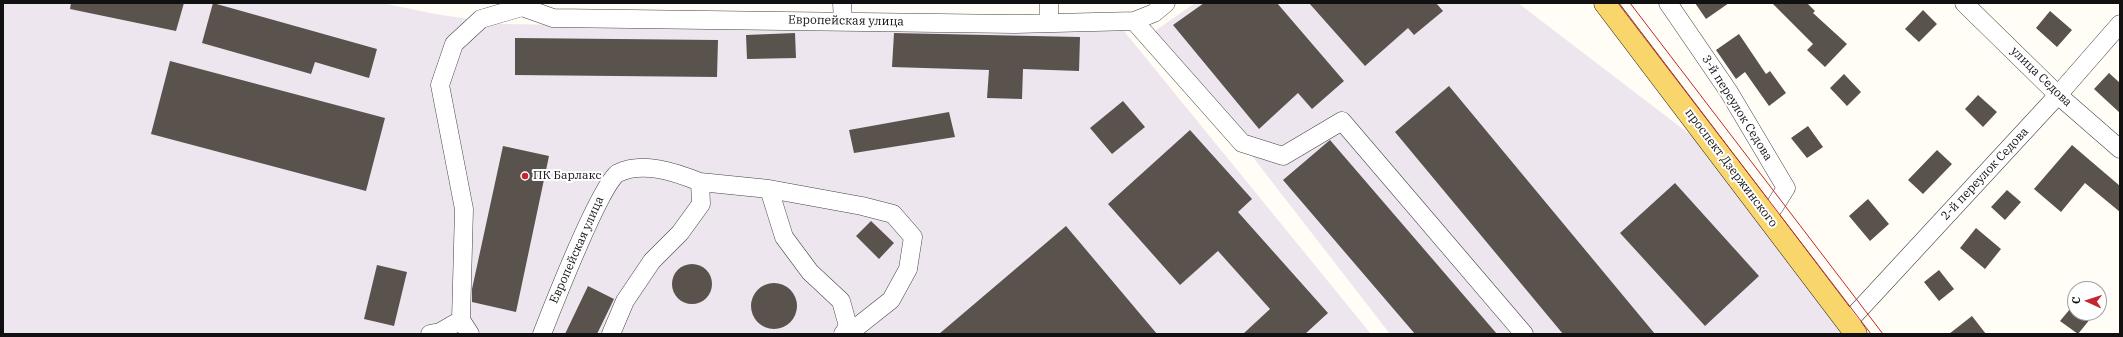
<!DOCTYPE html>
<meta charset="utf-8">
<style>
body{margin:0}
#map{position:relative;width:2123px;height:337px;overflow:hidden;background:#fffdf5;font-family:"IBM Plex Serif",serif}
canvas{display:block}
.frame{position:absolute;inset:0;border:4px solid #111;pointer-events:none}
.north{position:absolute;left:2067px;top:281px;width:40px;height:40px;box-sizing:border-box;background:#fff;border:1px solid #a0a0a0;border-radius:50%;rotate:273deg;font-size:11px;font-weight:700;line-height:16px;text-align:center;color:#111}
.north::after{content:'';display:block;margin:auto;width:14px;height:18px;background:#c4262e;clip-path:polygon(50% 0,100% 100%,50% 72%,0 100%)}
</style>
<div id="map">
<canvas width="2123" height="337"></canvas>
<div class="frame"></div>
<div class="north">С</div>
</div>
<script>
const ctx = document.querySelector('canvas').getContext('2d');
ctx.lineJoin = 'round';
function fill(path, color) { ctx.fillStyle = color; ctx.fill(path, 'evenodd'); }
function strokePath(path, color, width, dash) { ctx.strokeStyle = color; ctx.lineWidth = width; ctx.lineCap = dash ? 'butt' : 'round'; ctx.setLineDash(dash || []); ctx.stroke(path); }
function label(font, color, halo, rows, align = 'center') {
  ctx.font = font + ' "IBM Plex Serif",serif'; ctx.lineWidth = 4; ctx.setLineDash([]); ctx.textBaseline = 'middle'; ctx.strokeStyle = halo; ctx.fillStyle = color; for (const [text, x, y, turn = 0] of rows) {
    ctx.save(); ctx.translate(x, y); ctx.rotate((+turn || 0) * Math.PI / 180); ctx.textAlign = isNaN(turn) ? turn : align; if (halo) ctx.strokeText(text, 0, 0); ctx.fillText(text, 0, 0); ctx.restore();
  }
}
fill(new Path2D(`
 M3,3H382L435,14L503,24L838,29L1119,25L1371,334H3Z
 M1195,3H1518L1713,152L1852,334H1390L1155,31Z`), '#eee6ef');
fill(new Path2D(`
 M71,3H184L176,31L70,9Z
 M213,3L377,49L369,78L315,62L311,74L202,43Z
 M1204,3H1277L1344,81L1312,109L1298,93L1259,129L1173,25Z
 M1309,3H1436L1443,11L1414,35L1408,28L1365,66Z
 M1695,3H1729L1706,19Z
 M1772,3H1807L1815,11L1813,13L1847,44L1825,67L1807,50L1813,44Z
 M1923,10L1937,24L1919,42L1905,29Z
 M2050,11L2072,30L2057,47L2036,28Z
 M795,33L796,58L747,59L746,35Z
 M894,33L1080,37L1079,71L1023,69L1022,99L987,98L989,70L892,67Z
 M1739,34L1766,74L1770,71L1786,93L1769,106L1745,72L1736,79L1716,50Z
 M515,38L718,40L717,77L515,75Z
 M170,61L385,118L366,191L151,134Z
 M2109,73L2120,83V113L2094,89Z
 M1844,74L1861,92L1847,106L1830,88Z
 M1449,86L1655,334H1563L1395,132Z
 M1978,95L1997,112L1983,127L1965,109Z
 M1123,101L1145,127L1112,154L1090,128Z
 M949,112L955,137L854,153L849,130Z
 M1808,126L1823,147L1807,158L1791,138Z
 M1190,130L1252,199L1238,212L1328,313L1305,334H1243L1270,309L1218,251L1180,285L1108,204Z
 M1330,140L1497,334H1415L1283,180Z
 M2072,145L2120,186V212L2085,183L2061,212L2034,189Z
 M503,146L549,156L516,312L472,302V289Z
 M1937,150L1952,164L1923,194L1908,180Z
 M1675,183L1759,276L1705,326L1620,233Z
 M2007,190L2021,202L2005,220L1991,207Z
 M1868,199L1889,224L1870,241L1849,216Z
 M871,221L894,243L879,259L856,236Z
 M1066,226L1157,334H939Z
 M1976,228L2001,249L1985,269L1960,248Z
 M672 284a20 20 0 1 1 40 0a20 20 0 1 1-40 0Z
 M377,265L407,272L394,326L364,319Z
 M1939,270L1954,289L1939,301L1924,282Z
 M751 306a23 23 0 1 1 46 0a23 23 0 1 1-46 0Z
 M588,286L614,299L597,334H565Z
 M2075,303V313H2095L2078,334L2060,321Z
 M1972,316L1986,334H1949Z`), '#5a524d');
const minor = new Path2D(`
 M520,3L522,7L553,18L1015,24L1134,21L1154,13L1166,3
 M842,3L843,21
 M1049,3V23
 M1668,3L1729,92L1786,188L1774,207L1767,214
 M1964,3L2058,95L2120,149
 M1134,21L1242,143L1283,156L1342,121L1524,334
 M700,182L769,189L862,206L893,214L913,237L908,269L891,300L848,334
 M769,189L784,237L810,272L841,301L848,326L843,334
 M1848,322L2058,95L2120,24
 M430,334L440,332L461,320
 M470,334L461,320L464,209L440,85L454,44L481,19L522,7
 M542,334C551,311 602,180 618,173C643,161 675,172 700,182L701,204L680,233L652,261L625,301L611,334`);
const major = new Path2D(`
 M1605,3L1856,334`);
strokePath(minor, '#444', 19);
strokePath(major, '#222', 23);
strokePath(minor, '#fff', 18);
strokePath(major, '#f9d66b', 22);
strokePath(new Path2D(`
 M1618,3L1871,334
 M1630,3L1883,334`), '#c4262e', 1);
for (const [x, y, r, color] of [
 [525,176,4,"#c4262e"]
]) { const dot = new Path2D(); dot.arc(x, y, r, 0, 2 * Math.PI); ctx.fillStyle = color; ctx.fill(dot); strokePath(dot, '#fff', 1.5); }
label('12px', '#111', '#fff', [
 ["Европейская улица",846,21,1],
 ["улица Седова",2041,77,44],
 ["3-й переулок Седова",1737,108,58],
 ["проспект Дзержинского",1731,168,53],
 ["2-й переулок Седова",1985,174,-47],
 ["Европейская улица",577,250,-66]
]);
label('12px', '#111', '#fff', [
 ["ПК Барлакс",533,176]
], 'left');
</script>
